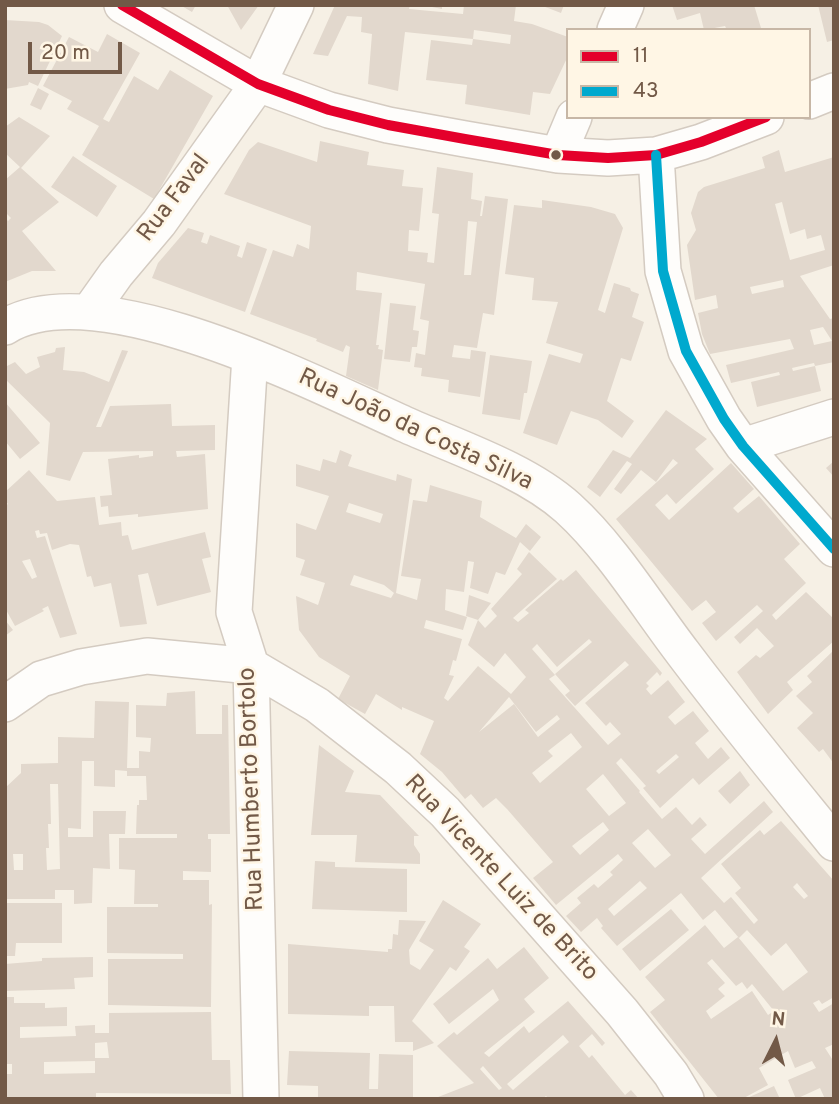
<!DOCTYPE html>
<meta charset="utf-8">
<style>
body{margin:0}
#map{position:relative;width:839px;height:1104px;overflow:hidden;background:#f6f0e5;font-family:Overpass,sans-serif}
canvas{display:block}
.frame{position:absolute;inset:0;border:7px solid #725947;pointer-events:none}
.legend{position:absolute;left:566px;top:28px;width:245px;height:91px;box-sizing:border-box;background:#fff6e5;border:2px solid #c7b7a6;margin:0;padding:9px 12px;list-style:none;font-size:21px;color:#725947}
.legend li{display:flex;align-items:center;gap:14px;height:35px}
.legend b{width:35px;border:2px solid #c7b7a6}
.north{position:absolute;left:741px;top:1006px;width:70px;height:70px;-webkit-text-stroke:5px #fff6e5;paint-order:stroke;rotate:6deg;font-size:19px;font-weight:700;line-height:28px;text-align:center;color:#725947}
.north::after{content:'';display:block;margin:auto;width:24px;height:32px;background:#725947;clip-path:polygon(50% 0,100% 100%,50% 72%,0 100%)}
.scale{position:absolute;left:28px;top:42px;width:94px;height:32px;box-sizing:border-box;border:4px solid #725947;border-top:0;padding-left:9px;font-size:21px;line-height:24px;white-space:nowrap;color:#725947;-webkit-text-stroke:5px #fff6e5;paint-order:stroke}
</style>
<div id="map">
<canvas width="839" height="1104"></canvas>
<div class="frame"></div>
<ul class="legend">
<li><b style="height:9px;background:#e4002b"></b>11</li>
<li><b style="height:9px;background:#00a9ce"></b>43</li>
</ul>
<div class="north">N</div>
<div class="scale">20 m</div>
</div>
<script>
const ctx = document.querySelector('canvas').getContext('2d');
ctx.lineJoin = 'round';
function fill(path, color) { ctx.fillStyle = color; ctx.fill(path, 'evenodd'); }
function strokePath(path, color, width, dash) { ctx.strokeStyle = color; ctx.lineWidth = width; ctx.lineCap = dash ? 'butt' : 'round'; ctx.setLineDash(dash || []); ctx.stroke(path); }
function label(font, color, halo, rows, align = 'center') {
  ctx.font = font + ' Overpass,sans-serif'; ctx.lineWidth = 5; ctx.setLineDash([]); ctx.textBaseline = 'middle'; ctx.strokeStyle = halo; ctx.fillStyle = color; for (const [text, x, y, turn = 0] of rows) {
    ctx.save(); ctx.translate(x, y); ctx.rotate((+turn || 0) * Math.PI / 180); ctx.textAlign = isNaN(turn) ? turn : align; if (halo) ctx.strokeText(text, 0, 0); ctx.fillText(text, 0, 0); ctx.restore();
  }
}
fill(new Path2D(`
 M180,5H196L192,12Z
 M227,5H259L241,30Z
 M335,5H410L409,9L463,14L464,5H516L514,21L532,24L568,37V56L550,94L533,92L530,115L465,104L467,85L426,80L431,40L472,45L473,39L510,44L511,35L474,30L473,39L405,32L398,91L368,84L372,34L361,32L362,17L347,16L328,56L313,54Z
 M422,5H442V9Z
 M540,5H564L561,13Z
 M672,5H754L761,28L727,30L725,26L704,30L700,13L677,20Z
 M818,5H834V40L827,42Z
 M5,20L39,22L48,25L62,36L38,86L29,82L28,85L5,89Z
 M107,34L140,53L103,119L109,122L134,76L158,90L170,70L213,96L154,199L82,155L99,126L67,109L72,101L43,86L69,37L98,52Z
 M38,88L49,94L41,110L30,105Z
 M19,117L50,136L21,168L59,202L22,231L56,271H32L5,282V217L8,221L11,218L5,212V180L20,167L5,153V127Z
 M320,141L369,152L367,165L404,170L402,186L423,188L419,231L409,230L408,251L428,253L427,262L434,263L439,214L432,213L437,167L473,173L471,199L482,201L480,216H482L485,196L508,199L494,315L483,313L477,348L454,345L452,357L470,359L471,350L486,352L480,397L448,392L449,380L421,376L422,368L414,367L416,353L425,355L429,321L420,319L425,284L357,272L356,290L382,293L376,345H379L378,349L383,350L378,390L346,376L350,347L346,345L343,352L316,341L317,339L250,314L273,250L293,257L297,244L309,249L311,226L224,194L249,150L258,142L317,162ZM468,221L477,222L471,275H464Z
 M779,150L785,172L834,157V265L800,276L830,319L834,318V362L815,366L821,391L757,407L751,382L780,375L779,372L731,383L726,365L794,349L790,339L710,354L702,334L698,313L718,308L716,295L695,300L687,245L696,230L691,213L698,192L704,187L765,168L762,157ZM782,202L790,234L805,229L807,239L821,235L825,250L790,260L775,204ZM783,280L784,287L752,294L750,287ZM823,327L832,341L814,345L810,330ZM814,363L815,366L793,371L792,368Z
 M73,156L117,186L97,217L51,187Z
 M542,200L591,207L615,214L623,228L598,310L605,313L614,283L630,288L631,291L639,294L632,317L644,322L631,361L621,358L607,401L634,421L622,438L598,420L571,411L557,445L523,433L549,354L580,363L583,354L546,343L558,302L532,300L534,278L505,274L514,205L542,208Z
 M188,228L204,233L201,242L207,244L210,235L240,246L237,256L242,258L247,242L267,249L245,312L152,278L158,263Z
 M390,303L416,306L413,330L419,331L417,347H412L410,362L384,359Z
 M65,347L63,370L84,372L109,382L122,350L128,351L96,427H101L110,406L171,404L172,426L215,425V450L176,451L177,457L205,454L208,509L138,517V514L109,517L108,506L101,507L100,496L112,495L108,459L139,455V458L153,456V451L83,452L70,481L46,475L50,423L5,379V367L15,362L26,374L40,367L37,357L55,352L56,348Z
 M490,355L532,361L527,393H524L520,420L482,414Z
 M5,402L40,443L20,459L5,441Z
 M666,410L707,439L695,449L714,469L676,504L667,494L655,505L669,520L731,463L754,489L733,508L738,513L759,496L800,544L784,559L806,583L772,615L776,620L806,592L834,619V641L787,682L793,690L768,714L737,672L756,655L760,658L774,646L757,628L740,644L734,637L763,611L757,605L716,641L702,623L716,612L706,600L692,611L616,519L678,463L673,459L656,482L641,470L621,494L614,489L632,464L627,461L600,497L587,487L613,450L630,458Z
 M340,450L352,455L348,466L396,481L397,474L412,479L396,593L417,600L421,579L401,576L413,500L427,502L430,485L482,501L480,517L516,538L526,524L541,537L530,551L520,542L505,575L496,572L488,594L470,588L474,562L468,561L464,592L446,589L445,610L467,617L463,630L426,620L424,628L462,639L456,661L453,660L449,675L454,676L444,698L448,701L478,666L511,694L526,677L505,653L494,667L468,645L478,620L485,628L497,616L491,609L522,574L517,569L529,552L557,579L513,618L518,622L529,613L525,610L561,579L563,581L576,570L662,673L660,676L657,672L646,683L649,686L646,689L651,695L668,680L685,702L668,717L675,725L693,711L709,731L695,743L708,759L721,747L730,758L699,785L693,778L660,808L643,788L646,786L621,758L616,763L640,791L639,792L662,819L676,807L692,825L700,817L707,825L691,839L705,854L764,801L773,812L701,878L724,903L731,897L754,924L758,920L735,893L741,888L721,864L760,830L764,835L781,821L834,881V997L822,1004L819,1000L813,1003L819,1012L834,1003V1044L825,1048L834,1062V1099H825L820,1088L796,1099L788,1080L816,1068L812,1061L795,1068L788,1051L759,1068L768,1085L742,1099H719L650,1012L665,1000L645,977L705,925L724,948L738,937L783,991L808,972L786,943L771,956L747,930L739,938L715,910L703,920L681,893L617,946L601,928L603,926L597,918L581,932L566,916L581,903L577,898L594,884L598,888L613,875L610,872L623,860L618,854L556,905L533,878L553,862L507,809L496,798L483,808L471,794L465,799L442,772L420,754L434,721L402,707V710L376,694L365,714L338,699L350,676L319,657L299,630L296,596L318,605L325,583L300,575L305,560L296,557V523L316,530L329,496L296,486V464L320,471L323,459L336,463ZM349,503L383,514L380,523L346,512ZM354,575L384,585L394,593L391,598L350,585ZM589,639L592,642L555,674L570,691L565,695L575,706L625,661L629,665L585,703L606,726L610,722L621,734L608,745L549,679L555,675L532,649L537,644L557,667ZM509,697L536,732L557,715L560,719L538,737L514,704L479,732ZM571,733L582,747L540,783L532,773L553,756L548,751ZM676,754L679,757L659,774L656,771ZM603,774L626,803L609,816L586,789ZM603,822L609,830L580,855L572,846ZM648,829L671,855L655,868L632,843ZM640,881L647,888L614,916L608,909ZM797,883L808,896L804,899L793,887ZM712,959L736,986L742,982L747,989L752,984L774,1011L768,1015L752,991L711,1019L706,1011L725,996L718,989L725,983L707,963Z
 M834,461V477L826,468Z
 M29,470L57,501L95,497L99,525L121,522L122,536L128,535L132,550L205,532L211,557L202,559L211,592L157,606L148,573L138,575L147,624L120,627L111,583L94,587L91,576L87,577L79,545L70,544L52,550L47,533L40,534L39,530L35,531L37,538L45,536L77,634L60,638L48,606L42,609L44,611L15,626L5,608V506L8,504L5,500V492ZM30,559L37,577L32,579L22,561Z
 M469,595L491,603L478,620L466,616Z
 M5,620L13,630L5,636Z
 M834,650V764L823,749L819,752L797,728L813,713L796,696L812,682L807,676Z
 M195,691L196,734H222V705H228L230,834H208V839H211V872L183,871V880H209V905L212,904L211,1007L108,1005V959H183V954L107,953V907H158V904H134L135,870L119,869V838H177V834H136L137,805H139V800H147L146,776H127V771L115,770V787L94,786V761H82L81,829L68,828V837H93V811H126L125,834H109L110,869L93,868L92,903L74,904V890H55V899H5V788L21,773V764L58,763V737L94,738L95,701L129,702L127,768H139V751L150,752L151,738L136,737V705L166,706L167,693ZM50,784H58L60,869L47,870L46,848H49L48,824H51ZM13,854H23V870H14Z
 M319,745L354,771L345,792L380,795L419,836H414V845L420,854V864L355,862L357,835H311Z
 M740,771L750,785L730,804L718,791Z
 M315,861L335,862V867L407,869V912L312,909Z
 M443,900L481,924L464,947L470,951L456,971L450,967L412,1021L434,1043L413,1051V1042H395L394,1006H369V1016L288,1014V944L388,952V949H392L393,934L398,935L399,920L426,921L409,950L410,964L420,970L434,950L419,941Z
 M5,903H62V943H16L15,956H5Z
 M671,909L689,930L640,971L622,949Z
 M524,947L549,978L524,999L535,1012L484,1053L489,1057L524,1026L529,1033L568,1001L605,1043L602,1046L592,1034L579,1046L589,1058L592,1055L625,1095L631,1090L639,1099H600L598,1097L596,1099H549L546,1096L542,1099H433L474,1083L437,1046L454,1032L457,1035L499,1000L493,989L449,1024L433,1004L488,958L497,969ZM563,1035L569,1042L513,1090L507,1084ZM483,1066L502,1088L499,1090L480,1069Z
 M93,957V977L74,978L75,989L5,991V964L42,961V958Z
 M5,997H14V1003H45V1008L67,1007V1026L20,1027V1038L76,1036L75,1026L95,1025V1033H109V1013L211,1012L212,1060H230L231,1094L96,1093V1099L5,1098V1074H12V1064H5ZM107,1042L109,1058H95V1043ZM95,1061V1073L44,1074V1062Z
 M289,1051L370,1053L369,1089H378L379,1054L413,1055V1099H318V1086L287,1085Z
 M774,1086L780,1099H745Z`), '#e2d8cd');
const minor = new Path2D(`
 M122,5L258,84L329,110L388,125L465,139L558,155L608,158L656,155L701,142L766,117
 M615,30L626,5
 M809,101L834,91
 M558,155L574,117
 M656,155L663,271L686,351L724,419L743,446L834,549
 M89,312L116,274L159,223L258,84L296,5
 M5,327C96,271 315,384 404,424C456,447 526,470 568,508C612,548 647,606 683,653C732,718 783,780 834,843
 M250,356L234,612L251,666L261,1099
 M743,446L834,417
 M5,704L41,679L81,667L147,656L251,666L317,705L398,768L445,812L622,1012L671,1074L686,1099`);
strokePath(minor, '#d4cbc1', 38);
strokePath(minor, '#fefdfb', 35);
strokePath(new Path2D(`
 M122,5L258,84L329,110L388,125L465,139L558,155L608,158L656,155L701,142L766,117`), '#e4002b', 10);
strokePath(new Path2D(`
 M656,155L663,271L686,351L724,419L743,446L834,549`), '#00a9ce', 10);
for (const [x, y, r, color] of [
 [556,155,6,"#725947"]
]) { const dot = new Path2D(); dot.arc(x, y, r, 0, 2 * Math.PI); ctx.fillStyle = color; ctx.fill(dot); strokePath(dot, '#fff6e5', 2.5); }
label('24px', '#725947', '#fff6e5', [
 ["Rua Faval",175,199,-53],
 ["Rua João da Costa Silva",415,431,25],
 ["Rua Humberto Bortolo",253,789,-92],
 ["Rua Vicente Luiz de Brito",500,879,47]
]);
</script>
